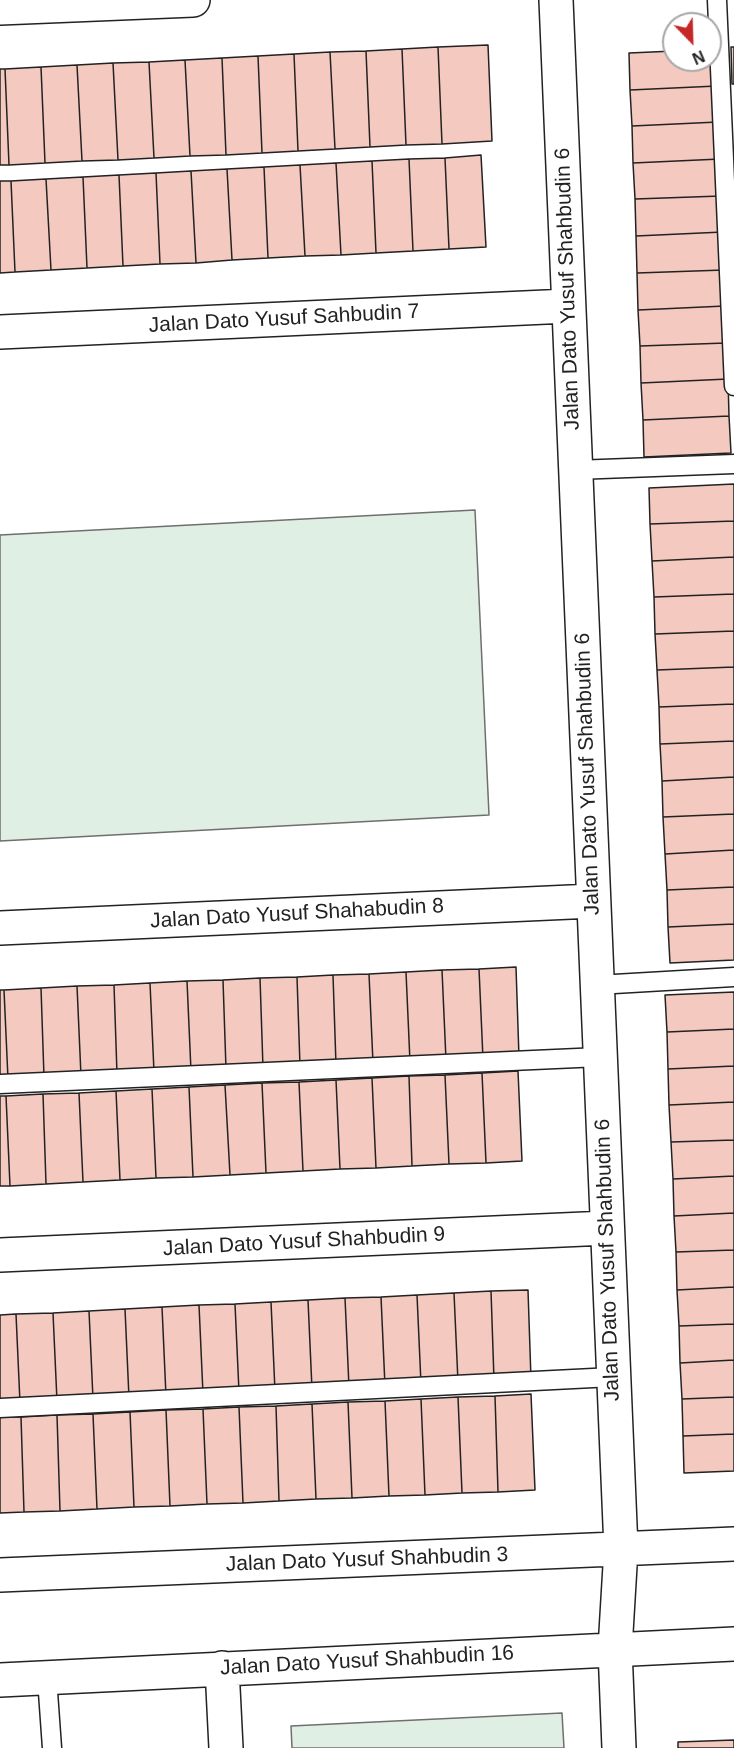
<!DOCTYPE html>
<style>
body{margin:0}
#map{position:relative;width:734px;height:1748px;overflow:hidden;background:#fff;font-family:Arial,sans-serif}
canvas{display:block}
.north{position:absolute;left:662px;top:12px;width:60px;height:60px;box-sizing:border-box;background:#fff;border:2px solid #a7a7a7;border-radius:50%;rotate:157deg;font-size:16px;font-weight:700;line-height:24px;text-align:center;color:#222}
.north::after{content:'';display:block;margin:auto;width:21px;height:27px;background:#c62828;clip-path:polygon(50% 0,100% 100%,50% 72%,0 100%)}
</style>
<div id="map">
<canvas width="734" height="1748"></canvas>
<div class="north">N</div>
</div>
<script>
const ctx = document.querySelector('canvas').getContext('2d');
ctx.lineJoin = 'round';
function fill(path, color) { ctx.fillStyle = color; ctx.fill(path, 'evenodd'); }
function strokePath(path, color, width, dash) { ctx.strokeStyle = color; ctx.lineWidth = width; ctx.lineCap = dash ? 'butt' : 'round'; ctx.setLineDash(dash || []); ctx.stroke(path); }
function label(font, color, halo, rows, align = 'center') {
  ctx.font = font + ' Arial,sans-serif'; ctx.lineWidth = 4.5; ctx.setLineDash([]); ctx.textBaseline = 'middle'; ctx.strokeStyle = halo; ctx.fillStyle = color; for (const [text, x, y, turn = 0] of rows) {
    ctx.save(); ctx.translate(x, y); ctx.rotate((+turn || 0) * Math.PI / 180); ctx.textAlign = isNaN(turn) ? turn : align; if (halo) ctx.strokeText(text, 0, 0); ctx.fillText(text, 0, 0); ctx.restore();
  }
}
const green = new Path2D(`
 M475,510L489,815L0,841V535Z
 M562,1713L564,1748H292L291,1726Z`);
fill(green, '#e0efe3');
strokePath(green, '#6f6f6f', 1.5);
const building = new Path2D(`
 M488,45L492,141L442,144L438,47Z
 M438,47L442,144L406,145L402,49Z
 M731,47H734V84H732Z
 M402,49L406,145L370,147L366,51Z
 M710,49H715L717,86L630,90L629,53L674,51V60H710Z
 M366,51L370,147L335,149L330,52Z
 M330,52L335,149L298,151L294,54Z
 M294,54L298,151L262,153L258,56Z
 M258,56L262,153L226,155L222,58Z
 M222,58L226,155L190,156L185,60Z
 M185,60L190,156L154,158L149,62Z
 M149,62L154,158L118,160L113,63Z
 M113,63L118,160L82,161L77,65Z
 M77,65L82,161L45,163L41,67Z
 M41,67L45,163L9,165L5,69Z
 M0,69H5L9,165H0Z
 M717,86L718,122L632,126L630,90Z
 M718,122L720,159L633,163L632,126Z
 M481,155L486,247L449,249L445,158Z
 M445,158L449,249L413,251L409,159Z
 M409,159L413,251L376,253L372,161Z
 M720,159L721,196L635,199L633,163Z
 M372,161L376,253L341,255L336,163Z
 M336,163L341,255L305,256L300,165Z
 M300,165L305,256L268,258L264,167Z
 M264,167L268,258L232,260L227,169Z
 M227,169L232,260L196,263L191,171Z
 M191,171L196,263L160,264L156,173Z
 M156,173L160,264L123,266L119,175Z
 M119,175L123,266L87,268L83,177Z
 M83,177L87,268L51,270L46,179Z
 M46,179L51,270L15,272L11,181Z
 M0,181H11L15,272L0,273Z
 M721,196L723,232L636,236L635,199Z
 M723,232L724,270L637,273L636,236Z
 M724,270L725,306L638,310L637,273Z
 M725,306L726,343L640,346L638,310Z
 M726,343L728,379L641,383L640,346Z
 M728,379L729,416L643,420L641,383Z
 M729,416L731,453L644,457L643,420Z
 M734,484V521L650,524L649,488Z
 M734,521V557L652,561L650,524Z
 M734,557V594L654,597L652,561Z
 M734,594V631L655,634L654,597Z
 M734,631V667L657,670L655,634Z
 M734,667V704L659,707L657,670Z
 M734,704V741L660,744L659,707Z
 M734,741V777L662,781L660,744Z
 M734,777V814L663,817L662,781Z
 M734,814V850L665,854L663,817Z
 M734,850V887L667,890L665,854Z
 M734,887V924L668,927L667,890Z
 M734,924V960L670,963L668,927Z
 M516,967L519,1057L483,1059L479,969Z
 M479,969L483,1059L446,1060L442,970Z
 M442,970L446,1060L410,1062L406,972Z
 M406,972L410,1062L373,1063L369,974Z
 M369,974L373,1063L336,1065L333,975Z
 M333,975L336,1065L300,1066L297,977Z
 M297,977L300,1066L263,1068L260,978Z
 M260,978L263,1068L226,1069L223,980Z
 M223,980L226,1069L191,1071L187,981Z
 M187,981L191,1071L154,1072L150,983Z
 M150,983L154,1072L117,1074L114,985Z
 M114,985L117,1074L81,1076L77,986Z
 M77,986L81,1076L44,1077L41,988Z
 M41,988L44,1077L8,1079L4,990Z
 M0,990H4L8,1079H0Z
 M734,992V1029L667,1032L665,995Z
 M734,1029V1066L668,1069L667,1032Z
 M734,1066V1102L669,1105L668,1069Z
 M518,1071L522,1161L486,1163L482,1073Z
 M482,1073L486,1163L449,1164L445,1075Z
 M445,1075L449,1164L412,1166L409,1076Z
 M409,1076L412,1166L376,1168L372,1078Z
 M372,1078L376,1168L340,1169L336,1080Z
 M336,1080L340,1169L303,1171L299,1082Z
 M299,1082L303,1171L266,1173L262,1083Z
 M262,1083L266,1173L230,1175L225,1085Z
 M225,1085L230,1175L193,1177L189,1087Z
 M189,1087L193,1177L156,1178L152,1089Z
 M152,1089L156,1178L120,1180L116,1091Z
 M116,1091L120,1180L83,1182L79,1093Z
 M79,1093L83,1182L46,1184L43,1094Z
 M43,1094L46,1184L10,1186L6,1096Z
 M0,1096H6L10,1186H0Z
 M734,1102V1140L671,1142L669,1105Z
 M734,1140V1176L673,1179L671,1142Z
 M734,1176V1213L674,1216L673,1179Z
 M734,1213V1250L676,1252L674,1216Z
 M734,1250V1287L677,1290L676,1252Z
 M734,1287V1324L679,1326L677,1290Z
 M528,1290L531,1379L494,1380L491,1291Z
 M491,1291L494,1380L458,1382L454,1293Z
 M454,1293L458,1382L421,1384L417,1295Z
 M417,1295L421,1384L385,1386L381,1297Z
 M381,1297L385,1386L349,1387L345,1298Z
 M345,1298L349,1387L312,1389L308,1300Z
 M308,1300L312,1389L275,1391L271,1302Z
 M271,1302L275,1391L239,1392L235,1304Z
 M235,1304L239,1392L203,1394L199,1305Z
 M199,1305L203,1394L166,1396L162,1307Z
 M162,1307L166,1396L129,1398L125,1309Z
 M125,1309L129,1398L93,1399L89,1311Z
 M89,1311L93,1399L57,1401L53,1313Z
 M53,1313L57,1401L20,1403L16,1314Z
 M16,1314L20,1403L0,1404V1315Z
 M734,1324V1360L680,1363L679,1326Z
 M734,1360V1397L682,1399L680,1363Z
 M531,1394L535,1490L498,1492L495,1396Z
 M495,1396L498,1492L462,1493L458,1397Z
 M458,1397L462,1493L425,1495L421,1399Z
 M734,1397V1434L683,1436L682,1399Z
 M421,1399L425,1495L389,1496L385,1401Z
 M385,1401L389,1496L352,1498L348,1402Z
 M348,1402L352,1498L316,1499L312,1404Z
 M312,1404L316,1499L279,1501L276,1406Z
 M276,1406L279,1501L243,1503L239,1407Z
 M239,1407L243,1503L207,1504L203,1409Z
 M203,1409L207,1504L170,1506L166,1410Z
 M166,1410L170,1506L134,1507L130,1412Z
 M130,1412L134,1507L97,1509L93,1414Z
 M93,1414L97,1509L60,1511L57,1415Z
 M57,1415L60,1511L24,1512L21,1417Z
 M0,1417H21L24,1512L0,1513Z
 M734,1434V1471L684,1473L683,1436Z
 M734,1740V1748H678V1742Z`);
fill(building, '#f3c9c0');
strokePath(building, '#222', 1.5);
const lane = new Path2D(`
 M717,0L734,386
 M575,470L734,464
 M597,985L734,977
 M0,1084L600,1057
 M0,1408L613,1377
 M47,1678L52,1748`);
const street = new Path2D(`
 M556,0L621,1549L615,1649L619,1748
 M0,8L193,0
 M0,332L568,306
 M0,928L593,901
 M0,1255L607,1228
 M0,1575L734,1544
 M222,1668L226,1748
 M0,1680L734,1644`);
strokePath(lane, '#222', 21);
strokePath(street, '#222', 36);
strokePath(lane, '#fff', 18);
strokePath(street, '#fff', 33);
label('21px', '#222', '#fff', [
 ["Jalan Dato Yusuf Shahbudin 6",568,289,-92],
 ["Jalan Dato Yusuf Sahbudin 7",284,319,-3],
 ["Jalan Dato Yusuf Shahbudin 6",588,774,-92],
 ["Jalan Dato Yusuf Shahabudin 8",297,914,-3],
 ["Jalan Dato Yusuf Shahbudin 9",304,1242,-3],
 ["Jalan Dato Yusuf Shahbudin 6",608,1260,-92],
 ["Jalan Dato Yusuf Shahbudin 3",367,1560,-2],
 ["Jalan Dato Yusuf Shahbudin 16",367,1661,-3]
]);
</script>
